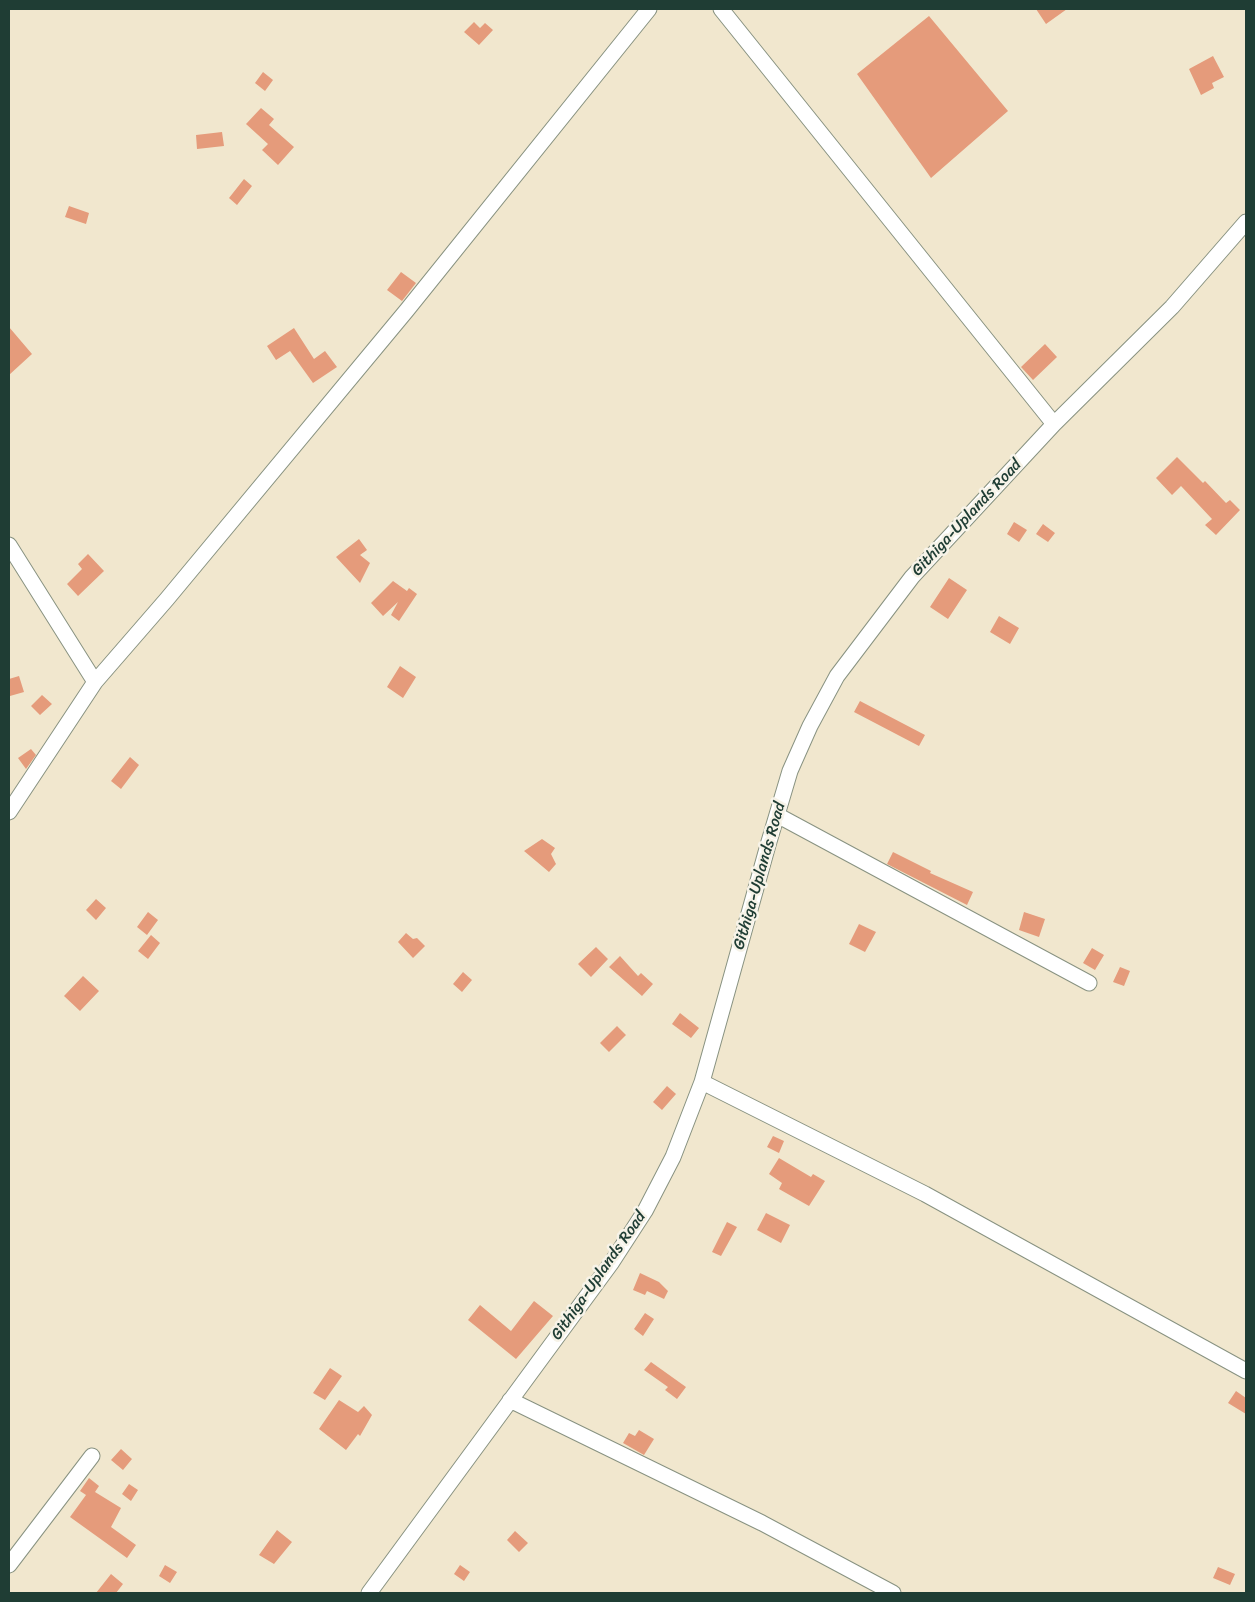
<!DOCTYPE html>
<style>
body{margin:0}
#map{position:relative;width:1255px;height:1602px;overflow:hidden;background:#f1e7ce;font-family:Sriracha,sans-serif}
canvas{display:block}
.frame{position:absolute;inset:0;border:10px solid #1f3d34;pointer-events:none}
</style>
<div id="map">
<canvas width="1255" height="1602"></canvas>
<div class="frame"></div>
</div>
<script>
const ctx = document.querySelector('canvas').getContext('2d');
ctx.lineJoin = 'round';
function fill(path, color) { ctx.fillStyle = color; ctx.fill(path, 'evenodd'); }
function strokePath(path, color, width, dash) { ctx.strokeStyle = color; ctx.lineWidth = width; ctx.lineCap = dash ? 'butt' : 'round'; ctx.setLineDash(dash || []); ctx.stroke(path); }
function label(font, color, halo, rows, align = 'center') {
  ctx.font = font + ' Sriracha,sans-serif'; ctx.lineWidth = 5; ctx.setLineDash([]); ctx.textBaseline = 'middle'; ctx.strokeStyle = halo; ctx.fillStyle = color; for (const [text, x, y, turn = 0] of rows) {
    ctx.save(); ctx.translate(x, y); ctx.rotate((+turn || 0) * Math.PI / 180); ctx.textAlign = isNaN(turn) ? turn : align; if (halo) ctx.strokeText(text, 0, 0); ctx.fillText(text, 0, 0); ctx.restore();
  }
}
fill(new Path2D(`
 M1036,9H1067L1046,24Z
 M929,16L1008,111L931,178L857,74Z
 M474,22L480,28L485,23L493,30L479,45L464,32Z
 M1213,56L1224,77L1212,83L1214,88L1201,95L1189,69Z
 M263,72L273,80L265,91L255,83Z
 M261,108L274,119L269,125L294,147L278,165L262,150L268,144L246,124Z
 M222,132L224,146L197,149L196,135Z
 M244,179L252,186L237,205L229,198Z
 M69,206L89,213L86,224L65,217Z
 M401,272L416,283L402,301L387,290Z
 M9,327L32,354L9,375Z
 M294,328L314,359L325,351L337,367L313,383L290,351L276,360L267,346Z
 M1045,344L1057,357L1033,380L1021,367Z
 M1177,457L1203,483L1205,481L1226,503L1230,500L1240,510L1216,535L1205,525L1212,519L1181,486L1172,495L1156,478Z
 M1014,522L1027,530L1019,542L1007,534Z
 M1043,524L1055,533L1048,542L1036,534Z
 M359,539L367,550L360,555L370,563L360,583L336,557Z
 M88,554L104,571L78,596L67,584L82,569L78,564Z
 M949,578L967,590L948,619L930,607Z
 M393,581L407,591L409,588L417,594L399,621L391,615L398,602L383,616L371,603Z
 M999,616L1019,628L1010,644L990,632Z
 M400,666L416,677L403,698L387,687Z
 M19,676L24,692L10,696L9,679Z
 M42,695L52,704L40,715L31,706Z
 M860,701L925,735L919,746L854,712Z
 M31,749L36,755L26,769L18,758Z
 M130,757L139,765L121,789L111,781Z
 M542,839L555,848L551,854L556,864L549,872L524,851Z
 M893,852L931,871L930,873L973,892L967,905L887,864Z
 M96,899L106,908L96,920L86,910Z
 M148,912L158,920L147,935L137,927Z
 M1024,912L1045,919L1039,937L1019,930Z
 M859,924L876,932L865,952L849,944Z
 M406,933L413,939L417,938L425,946L413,958L398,942Z
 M151,935L160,943L148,959L138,951Z
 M596,947L608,959L591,977L578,964Z
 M1092,948L1104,955L1095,970L1083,963Z
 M620,956L638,976L641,973L653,984L642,996L609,967Z
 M1120,967L1130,971L1124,986L1113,982Z
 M463,972L472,980L462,992L453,984Z
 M83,976L99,991L80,1011L64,996Z
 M680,1013L699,1028L691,1038L672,1024Z
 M617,1026L626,1035L609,1052L600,1043Z
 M667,1086L676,1094L662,1110L653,1102Z
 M773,1136L784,1141L779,1153L767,1147Z
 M779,1158L811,1177L813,1174L825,1181L809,1206L779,1189L782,1183L769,1174Z
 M766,1213L790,1225L781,1243L757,1230Z
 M727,1222L737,1227L721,1256L712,1252Z
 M640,1273L659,1282L668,1291L664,1299L647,1291L645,1295L633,1290Z
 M534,1301L553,1316L516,1359L468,1320L480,1305L511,1331Z
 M645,1313L654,1319L643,1336L634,1329Z
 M651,1362L686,1387L677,1399L665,1390L668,1387L644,1370Z
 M330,1368L342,1376L325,1400L313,1393Z
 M1236,1391L1246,1398V1414L1228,1403Z
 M339,1400L358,1412L364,1406L372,1415L360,1436L358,1434L346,1450L319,1429Z
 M639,1430L654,1439L644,1455L623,1443L629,1433L635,1436Z
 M121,1449L132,1459L123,1470L111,1460Z
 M89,1478L99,1486L95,1492L121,1508L111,1527L136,1545L127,1558L70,1517L86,1495L80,1491Z
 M129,1484L138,1490L131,1501L122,1494Z
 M277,1530L292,1542L274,1564L259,1555Z
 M515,1531L528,1543L519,1552L507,1540Z
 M165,1565L177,1572L170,1583L159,1576Z
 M460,1565L470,1572L464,1581L454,1574Z
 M1218,1567L1235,1574L1230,1585L1213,1578Z
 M111,1574L123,1584L116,1593H96Z`), '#e59b7b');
const minor = new Path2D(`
 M721,9L1054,424
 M9,545L95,682
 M9,812L95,682L167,599L407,310L649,9
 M777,815L1089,983
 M702,1082L925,1194L1246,1371
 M510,1400L762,1523L893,1593
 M9,1565L92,1456
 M369,1593L612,1262L645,1211L673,1157L702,1082L768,845L790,771L810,726L837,676L912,577L1054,424L1172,307L1246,222`);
strokePath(minor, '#889281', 17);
strokePath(minor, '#fff', 15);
label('16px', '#1f3d34', '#f7f3e8', [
 ["Githiga-Uplands Road",967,518,-47],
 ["Githiga-Uplands Road",760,876,-74],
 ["Githiga-Uplands Road",599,1276,-55]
]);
</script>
